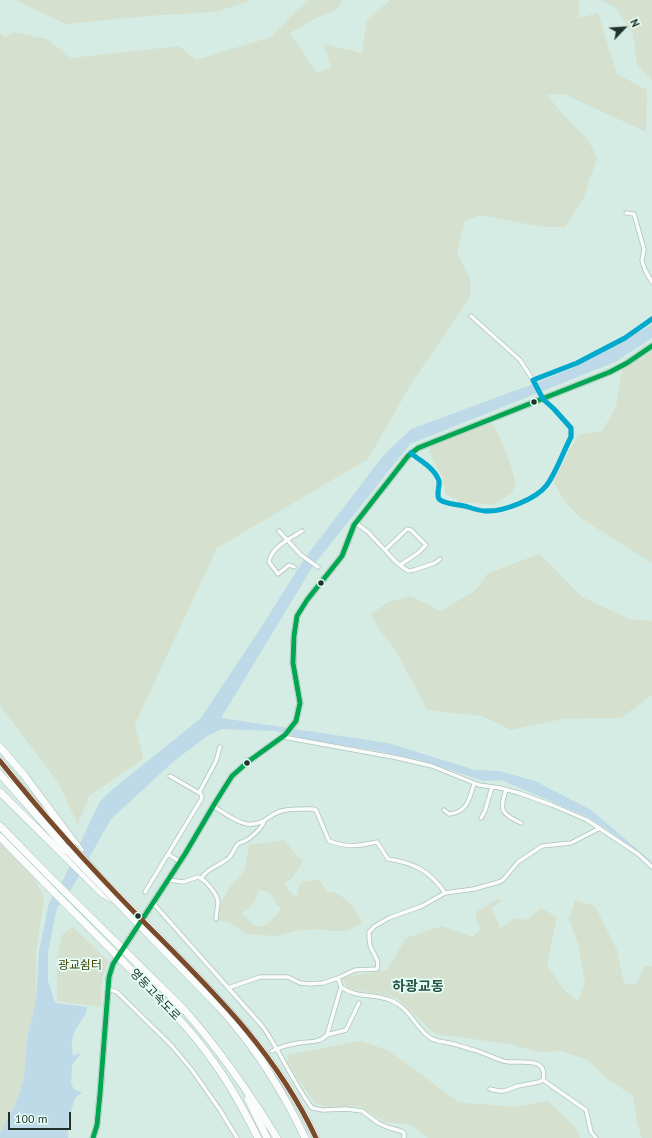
<!DOCTYPE html>
<meta charset="utf-8">
<style>
body{margin:0}
#map{position:relative;width:652px;height:1138px;overflow:hidden;background:#d4ece4;font-family:"PT Sans",sans-serif}
canvas{display:block}
.north{position:absolute;left:604px;top:8px;width:40px;height:40px;-webkit-text-stroke:3px #e5fff6;paint-order:stroke;rotate:65deg;font-size:11px;font-weight:700;line-height:16px;text-align:center;color:#21322c}
.north::after{content:'';display:block;margin:auto;width:14px;height:18px;background:#21322c;clip-path:polygon(50% 0,100% 100%,50% 72%,0 100%)}
.scale{position:absolute;left:8px;top:1112px;width:63px;height:18px;box-sizing:border-box;border:2px solid #21322c;border-top:0;padding-left:5px;font-size:12px;line-height:14px;white-space:nowrap;color:#21322c;-webkit-text-stroke:3px #e5fff6;paint-order:stroke}
</style>
<div id="map">
<canvas width="652" height="1138"></canvas>
<div class="north">N</div>
<div class="scale">100 m</div>
</div>
<script>
const ctx = document.querySelector('canvas').getContext('2d');
ctx.lineJoin = 'round';
function fill(path, color) { ctx.fillStyle = color; ctx.fill(path, 'evenodd'); }
function strokePath(path, color, width, dash) { ctx.strokeStyle = color; ctx.lineWidth = width; ctx.lineCap = dash ? 'butt' : 'round'; ctx.setLineDash(dash || []); ctx.stroke(path); }
function label(font, color, halo, rows, align = 'center') {
  ctx.font = font + ' "PT Sans","Noto Sans KR",sans-serif'; ctx.lineWidth = 3.5; ctx.setLineDash([]); ctx.textBaseline = 'middle'; ctx.strokeStyle = halo; ctx.fillStyle = color; for (const [text, x, y, turn = 0] of rows) {
    ctx.save(); ctx.translate(x, y); ctx.rotate((+turn || 0) * Math.PI / 180); ctx.textAlign = isNaN(turn) ? turn : align; if (halo) ctx.strokeText(text, 0, 0); ctx.fillText(text, 0, 0); ctx.restore();
  }
}
fill(new Path2D(`
 M15,0H252L216,12L146,16L66,24Z
 M309,0H343L337,9L315,19L290,33L317,73L331,68L324,44L362,53L367,20L390,0H579V18L598,13L617,74L647,90L646,132L564,94L547,95L560,111L588,140L597,157L584,197L565,227H542L480,215L465,221L457,252L470,279V297L411,384L368,459L217,548L135,724L143,759L89,796L78,825L58,782L0,706V33L5,37L14,32L47,39L71,58L179,46L196,60L271,37L296,11Z
 M600,0H652V81L637,64L633,34L616,8Z
 M652,352V563L579,517L563,499L553,480L578,435L602,431L616,407L622,370Z
 M489,424L493,425C504,444 511,463 516,485L511,493L493,505L462,502L446,495L442,477L429,452L430,447Z
 M540,554L582,597L629,619L652,621V695L621,718L563,719L511,730L482,716L427,710L395,649L380,631L371,614L388,602L411,596L441,611L476,590L488,573Z
 M284,840L298,857L304,860L292,878L285,883L287,888L294,896L298,895L299,886L303,881L319,880L328,892C345,893 356,909 362,923L348,931H331L319,929L295,931L276,936L246,934L230,923L218,920L219,906L229,888L245,870L249,845ZM259,890L270,893L278,906L282,908C275,915 267,931 254,925C250,923 246,916 242,913C251,908 256,900 259,890Z
 M0,843L34,878L44,897L36,954V1001L27,1038L24,1079L16,1103L0,1133Z
 M497,899L502,901L492,908L500,928L515,918L527,920L541,908L557,917L547,965L564,990L578,1001L585,982L578,944L569,920L575,900L595,906L617,950L624,983L636,985L644,966H652V1138H642L637,1122L633,1096L606,1078L588,1060L561,1051L537,1052L510,1044L435,1034L396,997L349,989L341,978L387,970L406,938L442,926L472,937L480,930L475,913Z
 M73,927L109,962C100,978 101,988 101,1007L57,1001V956L62,935Z
 M360,1041L387,1050L410,1066L458,1102L513,1107L548,1101L576,1128L580,1138H428L411,1125L385,1122L360,1106L331,1108L315,1103L290,1067L287,1055Z`), '#d6e0ce');
fill(new Path2D(`
 M652,324V338L615,362L410,444L313,566L221,718L388,743L475,770L499,771L535,781L591,810L652,862V866L637,852L614,834L586,816L501,780L484,781L420,760L373,750L304,739L276,731L222,729L207,736L173,762L111,819L72,888L57,908L48,951V981L55,1003L87,1007C86,1015 83,1018 79,1024C71,1035 71,1044 73,1056L81,1053L72,1065L71,1084L74,1089L82,1093L75,1098L68,1122V1138H0V1133L16,1103L24,1079L27,1038L36,1001L39,951L49,903L64,878L99,803L108,793L201,718L260,629L305,558L383,456L411,429L533,384L577,366L627,340Z`), '#bed9e7');
const street = new Path2D(`
 M626,213L634,214L644,249L642,261L645,270L652,282
 M471,316L520,360L533,380
 M411,453C420,461 435,468 439,481C440,486 436,494 439,499C445,505 460,504 468,507C474,509 480,511 486,511C503,512 536,499 546,486C555,475 564,450 571,437V428L554,409L543,399L533,380L577,363L625,338L652,319
 M356,523L368,532L397,563L408,571L414,570L435,563L440,559
 M279,531L301,555L318,567
 M385,550L407,529L411,530L426,545L418,553L400,565
 M294,567L289,565L278,574L269,562C271,547 291,538 302,531
 M283,737L398,758L432,766L479,785L500,788L519,793L552,805L587,820L638,854L652,867
 M506,790C499,810 501,814 521,823
 M199,793L216,761L220,747
 M213,806C223,812 235,822 247,824C263,826 268,815 281,811C291,808 302,809 313,809L316,810L329,841C348,848 359,846 377,842L388,859C414,863 429,870 445,893
 M444,810L449,814C468,812 469,799 474,784
 M481,818L485,811L492,787
 M168,854L180,862
 M201,878C211,866 215,868 226,860C232,857 233,850 237,845C239,842 242,842 245,841C251,838 263,827 264,821
 M168,880L183,882L198,877C205,879 218,895 218,902C218,908 216,913 216,919
 M145,892L202,798L201,794L170,776
 M153,903L263,1027C281,1053 293,1082 312,1108L323,1110L346,1109L362,1111L378,1123L387,1127L401,1131L404,1133V1138
 M341,987C358,999 372,993 390,1000C410,1008 415,1027 429,1037C436,1042 442,1041 449,1043C456,1044 463,1047 470,1049C480,1051 489,1056 498,1059C502,1061 506,1062 510,1062C523,1063 548,1057 543,1080L539,1082L518,1086L504,1091H499L490,1089
 M228,988L260,977H288L300,983L310,984L323,983L338,978
 M108,989L117,992L172,1046L192,1070L220,1110L237,1138
 M327,1035L346,1030L359,1003
 M272,1051C279,1048 286,1045 294,1044C305,1041 319,1044 327,1035L341,987L338,978L340,977L355,970L377,969C380,961 374,955 371,948C369,943 369,937 369,932L375,926L389,918L422,906L445,893L474,889L499,882L503,880L518,862L542,846L571,843L600,828
 M543,1080L586,1110L591,1132L596,1138`);
const secondary = new Path2D(`
 M93,1138L97,1125L100,1094L109,977L113,964L185,854L215,803L232,776L249,761L285,735L296,721L300,703L293,663L294,636L297,616L307,600L342,556L354,525L408,456L418,448L610,372L627,363L652,346`);
const highway = new Path2D(`
 M0,747L24,775L80,850
 M0,761L22,789L65,838
 M0,774L68,851
 M0,792L103,894L114,900
 M0,826L50,877
 M0,837L45,883
 M159,937C221,1001 278,1056 316,1138
 M155,941C177,964 199,986 221,1009C255,1047 283,1091 305,1138
 M152,978C164,990 176,1001 187,1013C221,1052 250,1094 277,1138
 M145,984C168,1007 191,1030 210,1057C229,1082 244,1110 258,1138
 M248,1099L267,1138`);
strokePath(street, '#afc2bc', 5);
strokePath(secondary, '#afc2bc', 7);
strokePath(highway, '#afc2bc', 8);
strokePath(street, '#f9fcfb', 3.5);
strokePath(secondary, '#f9fcfb', 5.5);
strokePath(highway, '#f9fcfb', 7);
const highwayBridge = new Path2D(`
 M72,846L99,876L159,937
 M68,851L155,941
 M50,877L152,978
 M45,883L145,984`);
strokePath(highwayBridge, '#afc2bc', 8, []);
strokePath(highwayBridge, '#f9fcfb', 7);
strokePath(new Path2D(`
 M93,1138L97,1125L100,1094L109,977L113,964L185,854L215,803L232,776L249,761L285,735L296,721L300,703L293,663L294,636L297,616L307,600L342,556L354,525L408,456L418,448L610,372L627,363L652,346`), '#00a651', 5);
strokePath(new Path2D(`
 M0,761C43,815 89,866 137,915C206,985 274,1048 316,1138`), '#7a4b2a', 5);
strokePath(new Path2D(`
 M411,453C420,461 435,468 439,481C440,486 436,494 439,499C445,505 460,504 468,507C474,509 480,511 486,511C503,512 536,499 546,486C555,475 564,450 571,437V428L554,409L543,399L533,380L577,363L625,338L652,319`), '#00a9ce', 5);
for (const [x, y, r, color] of [
 [534,402,3.5,"#21322c"],
 [321,583,3.5,"#21322c"],
 [247,763,3.5,"#21322c"],
 [138,916,3.5,"#21322c"]
]) { const dot = new Path2D(); dot.arc(x, y, r, 0, 2 * Math.PI); ctx.fillStyle = color; ctx.fill(dot); strokePath(dot, '#e5fff6', 1.5); }
label('12px', '#474308', '#e5fff6', [
 ["광교쉼터",80,966]
]);
label('12px', '#21322c', '#e5fff6', [
 ["영동고속도로",155,995,46]
]);
label('bold 14px', '#2a5146', '#e5fff6', [
 ["하광교동",418,987]
]);
</script>
